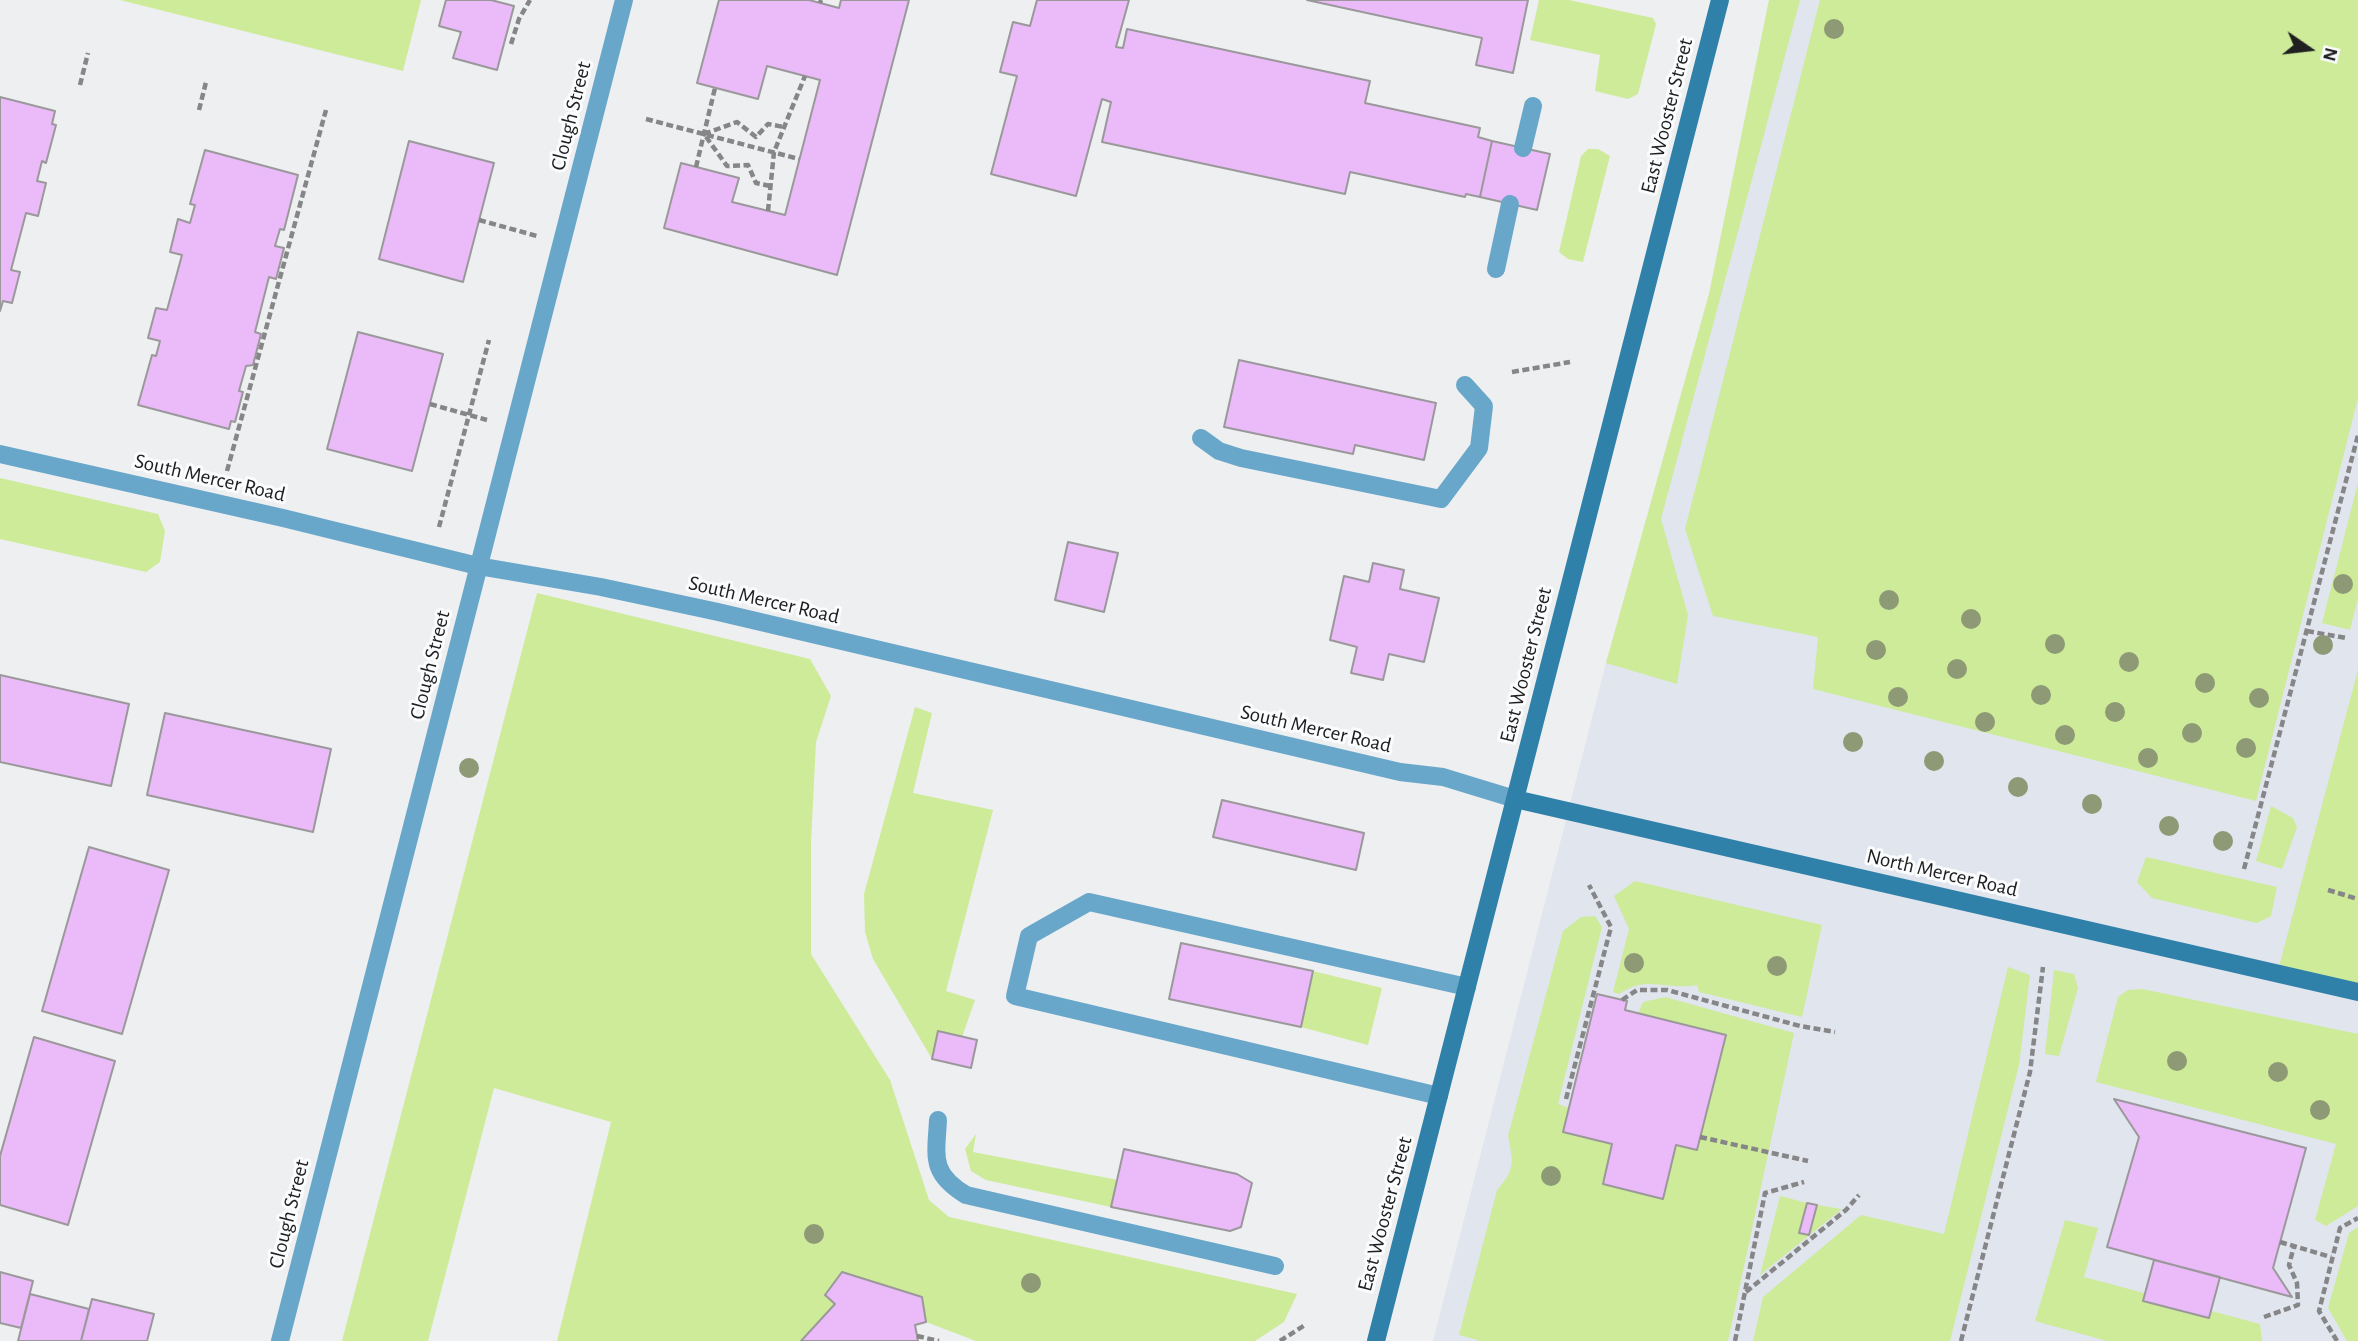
<!DOCTYPE html>
<style>
body{margin:0}
#map{position:relative;width:2358px;height:1341px;overflow:hidden;background:#eeeff1;font-family:"Alegreya Sans",sans-serif}
canvas{display:block}
.north{position:absolute;left:2274px;top:14px;width:70px;height:70px;-webkit-text-stroke:5px #fbfcfe;paint-order:stroke;rotate:104deg;font-size:19px;font-weight:700;line-height:28px;text-align:center;color:#202021}
.north::after{content:'';display:block;margin:auto;width:24px;height:32px;background:#202021;clip-path:polygon(50% 0,100% 100%,50% 72%,0 100%)}
</style>
<div id="map">
<canvas width="2358" height="1341"></canvas>
<div class="north">N</div>
</div>
<script>
const ctx = document.querySelector('canvas').getContext('2d');
ctx.lineJoin = 'round';
function fill(path, color) { ctx.fillStyle = color; ctx.fill(path, 'evenodd'); }
function strokePath(path, color, width, dash) { ctx.strokeStyle = color; ctx.lineWidth = width; ctx.lineCap = dash ? 'butt' : 'round'; ctx.setLineDash(dash || []); ctx.stroke(path); }
function label(font, color, halo, rows, align = 'center') {
  ctx.font = font + ' "Alegreya Sans",sans-serif'; ctx.lineWidth = 6; ctx.setLineDash([]); ctx.textBaseline = 'middle'; ctx.strokeStyle = halo; ctx.fillStyle = color; for (const [text, x, y, turn = 0] of rows) {
    ctx.save(); ctx.translate(x, y); ctx.rotate((+turn || 0) * Math.PI / 180); ctx.textAlign = isNaN(turn) ? turn : align; if (halo) ctx.strokeText(text, 0, 0); ctx.fillText(text, 0, 0); ctx.restore();
  }
}
fill(new Path2D(`
 M1769,0H2358V1341H1433L1606,663L1709,294Z`), '#e1e5ee');
fill(new Path2D(`
 M120,0H421L403,71Z
 M1539,0H1569L1653,18L1656,24L1638,94L1628,99L1595,91L1600,55L1530,40Z
 M1769,0H1800L1661,519L1688,615L1677,684L1606,663L1709,294Z
 M1820,0H2358V398L2256,801L1813,689L1818,637L1713,616L1685,529Z
 M1588,149H1598L1610,156L1583,262L1568,259L1559,252L1581,156Z
 M0,478L158,514L165,531L160,562L146,572L0,539Z
 M2358,483V598L2350,630L2322,623Z
 M537,593L810,659L831,696L816,742L811,843V954L890,1080L929,1200L949,1217L1297,1294L1284,1322L1255,1341H976L926,1322L921,1297L843,1272L826,1294L835,1304L801,1341H557L611,1122L494,1088L428,1341H342Z
 M2358,670V992L2277,974Z
 M915,707L932,713L913,793L993,810L946,991L975,1000L962,1037L938,1032L932,1059L873,959L865,932L864,894Z
 M2271,806L2293,818L2297,827L2282,869L2256,861Z
 M2146,857L2277,887L2271,916L2257,923L2152,898L2137,882Z
 M1635,881L1822,925L1802,1017L1699,992L1697,985C1668,991 1647,974 1619,994L1613,992L1629,929L1614,896Z
 M1595,916L1602,927L1558,1104L1569,1108L1563,1132L1612,1144L1603,1184L1663,1198L1676,1145L1697,1150L1638,1014L1643,1002L1665,997L1794,1033L1728,1341H1481L1459,1335L1497,1190C1516,1169 1513,1162 1508,1136L1563,931L1581,917Z
 M2008,967L2030,975L2019,1065L1950,1341H1753L1763,1297L1861,1215L1944,1234Z
 M2054,970L2074,974L2078,988L2059,1056L2045,1054Z
 M1313,971L1382,988L1368,1045L1301,1027Z
 M2142,989L2358,1034V1206L2326,1226L2315,1220L2336,1144L2096,1082L2118,997L2128,990Z
 M976,1134L973,1152L1118,1180L1111,1207L986,1180L971,1171L965,1149Z
 M1780,1196L1807,1203L1799,1232L1817,1205L1842,1209L1760,1275Z
 M2065,1220L2098,1228L2084,1277L2260,1324L2262,1341H2107L2035,1321Z
 M2358,1227V1341H2347L2328,1308L2349,1233Z`), '#cdeb99');
const building = new Path2D(`
 M446,0H491L514,6L497,70L453,58L461,32L439,26Z
 M719,0H809L839,8L841,0H909L837,275L664,228L681,163L739,178L732,202L785,215L820,80L767,66L758,99L697,83Z
 M1037,0H1129L1116,47L1123,48L1127,29L1370,81L1365,103L1480,128L1478,137L1492,141L1480,197L1466,194L1465,197L1350,172L1345,194L1102,142L1111,102L1102,99L1076,196L991,174L1017,76L1000,72L1013,22L1030,26Z
 M1307,0H1528L1513,73L1476,65L1482,38Z
 M0,97L55,111L52,124L56,125L46,163L42,161L37,181L46,183L38,216L26,213L11,270L20,272L12,303L3,301L0,311Z
 M409,141L494,163L463,282L379,259Z
 M1492,141L1550,154L1537,210L1480,197Z
 M205,150L298,175L284,230L280,229L275,246L284,248L276,279L269,277L255,332L261,334L253,365L246,366L239,391L243,392L235,422L231,421L229,429L138,405L152,355L156,356L160,341L148,338L156,308L167,310L182,255L170,252L178,219L190,223L195,205L190,204Z
 M358,332L443,354L412,471L327,449Z
 M1239,360L1436,403L1424,460L1355,445L1353,454L1224,427Z
 M1068,542L1118,553L1104,612L1055,600Z
 M1373,563L1404,570L1400,589L1439,598L1424,662L1389,654L1383,680L1351,673L1357,647L1330,640L1344,576L1369,582Z
 M0,675L129,704L111,786L0,762Z
 M165,713L331,749L313,832L147,795Z
 M1222,800L1364,833L1356,870L1213,837Z
 M89,847L169,870L122,1034L42,1011Z
 M1181,943L1313,971L1301,1027L1169,999Z
 M1597,994L1627,1001L1625,1010L1726,1035L1697,1150L1676,1145L1663,1199L1603,1184L1612,1144L1563,1132Z
 M938,1031L977,1040L971,1068L932,1059Z
 M34,1037L115,1061L68,1225L0,1205V1156Z
 M2114,1099L2306,1148L2273,1268L2292,1297L2107,1247L2139,1137Z
 M1124,1149L1237,1174L1252,1183L1241,1227L1230,1231L1111,1207Z
 M1807,1203L1817,1205L1809,1235L1799,1233Z
 M2154,1260L2220,1277L2209,1318L2143,1301Z
 M0,1272L33,1281L21,1328L0,1323Z
 M842,1272L922,1297L926,1322L915,1325L918,1341H801L835,1304L825,1295Z
 M30,1294L89,1309L81,1341H18Z
 M92,1299L154,1314L147,1341H81Z`);
fill(building, '#ebbbf9');
strokePath(building, '#9a989a', 2);
strokePath(new Path2D(`
 M820,3L821,0
 M511,44L519,19L530,0
 M80,85L88,53
 M199,110L206,82
 M646,119L799,159
 M696,167L715,88
 M770,186L756,183L748,165L727,166L704,134L737,122L756,137L768,124L784,127
 M768,211L774,152L805,76
 M479,220L537,236
 M1512,372L1570,362
 M430,404L487,420
 M227,471L326,110
 M439,527L489,340
 M2307,631L2346,638
 M2244,869L2358,435
 M2328,890L2358,899
 M1622,1000L1637,990H1667L1800,1026L1835,1032
 M1566,1099L1611,927L1589,885
 M1700,1137L1808,1161
 M2280,1242L2331,1257
 M1746,1292L1846,1210L1859,1195
 M2264,1317L2298,1305L2297,1283L2289,1265L2294,1246
 M917,1336L939,1341
 M1280,1341L1305,1325
 M1735,1341L1765,1193L1804,1182
 M1961,1341L2030,1072L2043,967
 M2337,1341L2319,1311L2340,1228L2358,1218`), '#868688', 4.5, [7, 3.5]);
strokePath(new Path2D(`
 M1523,148L1533,106
 M1496,269L1510,204
 M1201,438L1219,451L1241,458L1441,499L1479,448L1484,406L1465,385
 M1439,1096L1015,996L1029,936L1089,902L1467,987
 M938,1120C936,1157 930,1173 966,1195L1275,1266`), '#69a7ca', 18);
strokePath(new Path2D(`
 M0,454L283,518L478,566`), '#69a7ca', 18);
strokePath(new Path2D(`
 M478,566L601,587L718,612L1400,772L1443,777L1515,799
 M280,1341L624,0`), '#69a7ca', 18);
strokePath(new Path2D(`
 M1515,799L2358,992
 M1376,1341L1720,0`), '#3081aa', 18);
ctx.fillStyle = '#8e9976';
for (const [x, y] of [
 [1834,29],
 [2343,584],
 [1889,600],
 [1971,619],
 [2055,644],
 [2323,645],
 [1876,650],
 [2129,662],
 [1957,669],
 [2205,683],
 [2041,695],
 [1898,697],
 [2259,698],
 [2115,712],
 [1985,722],
 [2192,733],
 [2065,735],
 [1853,742],
 [2246,748],
 [2148,758],
 [1934,761],
 [469,768],
 [2018,787],
 [2092,804],
 [2169,826],
 [2223,841],
 [1634,963],
 [1777,966],
 [2177,1061],
 [2278,1072],
 [2320,1110],
 [1551,1176],
 [814,1234],
 [1031,1283]
]) { ctx.beginPath(); ctx.arc(x, y, 10, 0, 2 * Math.PI); ctx.fill(); }
label('21px', '#202021', '#fbfcfe', [
 ["Clough Street",571,116,-76],
 ["East Wooster Street",1667,116,-76],
 ["South Mercer Road",210,478,13],
 ["South Mercer Road",764,600,13],
 ["Clough Street",430,665,-76],
 ["East Wooster Street",1526,665,-76],
 ["South Mercer Road",1316,729,13],
 ["North Mercer Road",1942,873,13],
 ["Clough Street",289,1214,-76],
 ["East Wooster Street",1385,1214,-75]
]);
</script>
